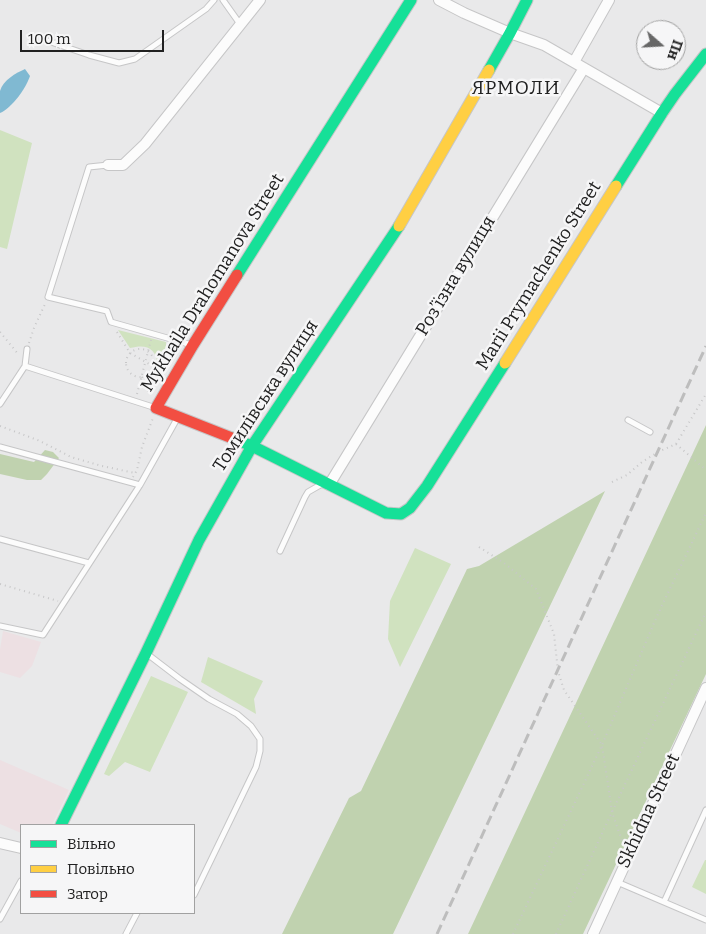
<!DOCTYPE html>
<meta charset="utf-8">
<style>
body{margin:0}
#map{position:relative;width:706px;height:934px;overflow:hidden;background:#e9e9ea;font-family:Bitter,serif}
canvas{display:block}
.legend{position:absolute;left:20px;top:824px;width:175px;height:90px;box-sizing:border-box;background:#f6f6f7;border:1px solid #a1a1a1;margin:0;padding:6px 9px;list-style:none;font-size:15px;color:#212121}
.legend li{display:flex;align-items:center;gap:10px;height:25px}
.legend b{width:25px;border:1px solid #a1a1a1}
.north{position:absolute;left:636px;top:20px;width:50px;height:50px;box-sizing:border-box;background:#f6f6f7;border:1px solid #a1a1a1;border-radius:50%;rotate:109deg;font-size:14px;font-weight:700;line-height:20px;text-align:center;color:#212121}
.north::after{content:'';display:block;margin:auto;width:18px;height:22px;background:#676767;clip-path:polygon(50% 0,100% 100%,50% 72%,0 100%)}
.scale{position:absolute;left:20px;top:30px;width:144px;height:22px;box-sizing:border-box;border:2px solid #212121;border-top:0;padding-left:6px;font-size:15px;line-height:18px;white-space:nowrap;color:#212121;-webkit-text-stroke:4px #f6f6f7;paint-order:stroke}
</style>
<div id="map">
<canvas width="706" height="934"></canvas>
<ul class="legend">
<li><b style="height:6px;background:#16e098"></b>Вільно</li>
<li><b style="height:6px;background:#ffcf43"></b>Повільно</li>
<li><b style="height:6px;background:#f24e42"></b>Затор</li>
</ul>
<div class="north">Пн</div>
<div class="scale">100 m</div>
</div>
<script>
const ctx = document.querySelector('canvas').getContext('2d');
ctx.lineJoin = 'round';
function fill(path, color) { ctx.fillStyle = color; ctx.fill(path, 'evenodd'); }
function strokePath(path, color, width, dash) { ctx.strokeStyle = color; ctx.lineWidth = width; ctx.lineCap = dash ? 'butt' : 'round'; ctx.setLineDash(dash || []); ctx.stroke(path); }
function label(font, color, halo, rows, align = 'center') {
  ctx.font = font + ' Bitter,serif'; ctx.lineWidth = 5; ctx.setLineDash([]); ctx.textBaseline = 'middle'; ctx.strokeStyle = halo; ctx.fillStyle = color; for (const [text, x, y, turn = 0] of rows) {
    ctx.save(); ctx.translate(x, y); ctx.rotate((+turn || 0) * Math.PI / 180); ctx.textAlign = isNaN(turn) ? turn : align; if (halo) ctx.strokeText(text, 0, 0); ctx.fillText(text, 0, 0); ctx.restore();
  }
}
fill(new Path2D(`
 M3,631L41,642L32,666L20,678L0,672V649Z
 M0,760L69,790L52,825H21V833L0,824Z`), '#ede0e3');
fill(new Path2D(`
 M0,130L32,143L7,249L0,247Z
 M118,330L166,342V346L165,350L169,359L167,365L163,368L158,366C156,347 146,344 130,348Z
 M415,548L451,564L400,667L388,639L390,601Z
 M208,657L263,681L254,699L256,714L201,682Z
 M151,676L188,692L150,772L125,762L109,776L104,774Z
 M705,860H706V894L692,887Z`), '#d0e2bf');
fill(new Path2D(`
 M706,425V674L583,934H468Z
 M45,450L53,452L59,458L47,474L41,480H27L0,474V454L34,462Z
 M605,491L393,934H282L349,798L361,791L467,569L479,566Z`), '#c0d2af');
fill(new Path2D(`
 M25,69L30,76C26,88 12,108 0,113C0,106 0,98 0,91C3,80 16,73 25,69Z`), '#80b9d2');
const lane = new Path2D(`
 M223,0L240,24
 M45,40L89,55L119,63L135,59L206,9L214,0
 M108,165L89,167L48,297L107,311L111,322L192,345
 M25,366L27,349
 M0,404L25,366L156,408
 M628,420L650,432
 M0,447L140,485
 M0,539L89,563
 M280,551L305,497L308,492L322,484
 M0,626L43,635L140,485L178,417
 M146,653L180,679L209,699L237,714L251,726L260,739V751L256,767L194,895
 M617,882L706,920
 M664,902L706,810
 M0,919L21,881
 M126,934L137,913`);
const street = new Path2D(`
 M439,0L464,13L510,33L544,45L662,113
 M574,62L609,0
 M108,165H123L145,144L260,0
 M329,485L584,68
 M0,843L21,848
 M593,934L706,688`);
const fast = new Path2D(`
 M489,70L510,33L527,0
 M616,186L662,113L675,94L706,54
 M237,275L411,0
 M232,438L252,446L386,513L401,514L410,508L427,486L505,363
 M61,825L146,653L199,540L252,446L399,226`);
const slow = new Path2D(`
 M399,226L489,70
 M505,363L616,186`);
const jam = new Path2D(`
 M232,438L156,408L193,345L237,275`);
strokePath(lane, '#c6c6c7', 7);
strokePath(street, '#c6c6c7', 12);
strokePath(fast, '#c6c6c7', 13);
strokePath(slow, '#c6c6c7', 13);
strokePath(jam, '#c6c6c7', 13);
strokePath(new Path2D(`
 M0,332L19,355
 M117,332L130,353L163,372
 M29,343L34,328L45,304
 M126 363a14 14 0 1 1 28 0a14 14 0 1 1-28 0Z
 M142,377L150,395
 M137,394L151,340
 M0,426L40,441L71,457L102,466L135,473
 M676,444L706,470
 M133,477L137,470L142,447L153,418
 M612,482L627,475L642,462L658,452L676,444L706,394
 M479,547L504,563L536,589L554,634L558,671L564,690L602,745L612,812L623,844
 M0,584L58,601
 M513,934L602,745L657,616L706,513
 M556,934L605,827L706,612`), '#c7c7c8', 2, [1, 4]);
strokePath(lane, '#fcfcfc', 5);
strokePath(street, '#fcfcfc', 10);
strokePath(fast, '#16e098', 11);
strokePath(slow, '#ffcf43', 11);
strokePath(jam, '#f24e42', 11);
strokePath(new Path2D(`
 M437,934L706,346`), '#bdbdbd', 3, [10, 5]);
label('18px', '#212121', '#f6f6f7', [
 ["Розʼїзна вулиця",456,276,-59],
 ["Marii Prymachenko Street",539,276,-58],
 ["Mykhaila Drahomanova Street",213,283,-58],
 ["Томилівська вулиця",266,396,-57],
 ["Skhidna Street",649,811,-65]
]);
ctx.letterSpacing = '1px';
label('19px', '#212121', '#f6f6f7', [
 ["ЯРМОЛИ",516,89]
]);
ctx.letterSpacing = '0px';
</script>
